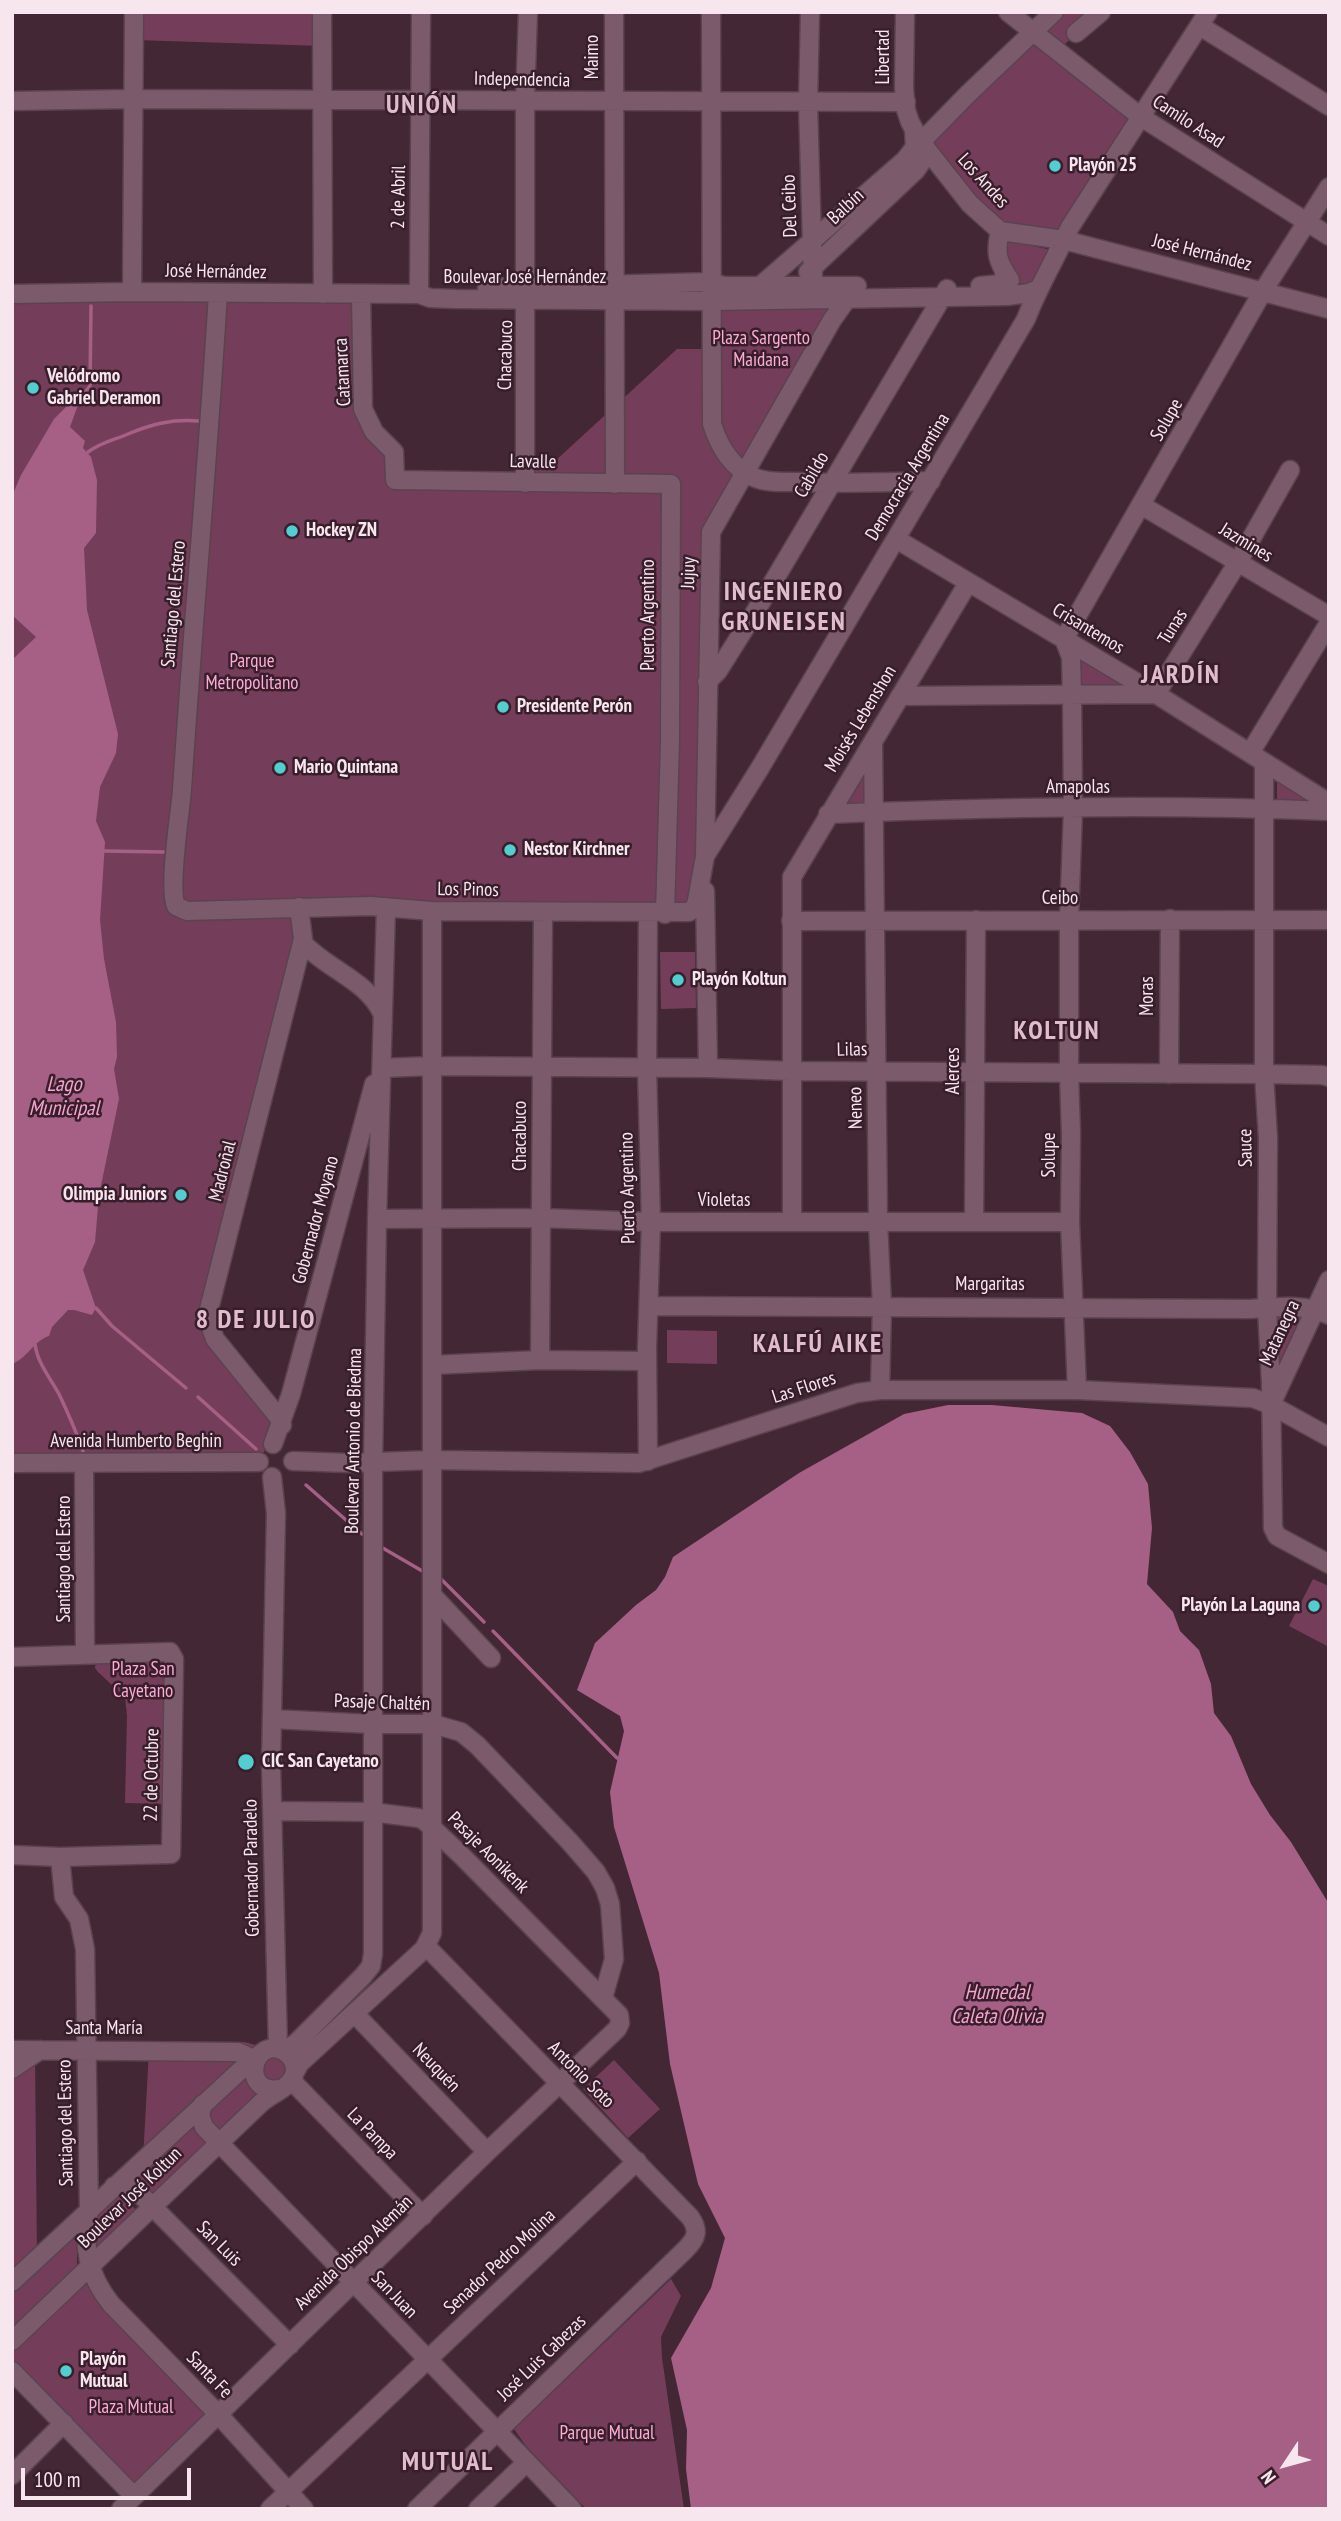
<!DOCTYPE html>
<meta charset="utf-8">
<style>
body{margin:0}
#map{position:relative;width:1341px;height:2521px;overflow:hidden;background:#432735;font-family:"PT Sans Narrow",sans-serif}
canvas{display:block}
.frame{position:absolute;inset:0;border:14px solid #f8e6ee;pointer-events:none}
.north{position:absolute;left:1250px;top:2430px;width:70px;height:70px;-webkit-text-stroke:5px #381d2b;paint-order:stroke;rotate:234deg;font-size:19px;font-weight:700;line-height:28px;text-align:center;color:#f8e6ee}
.north::after{content:'';display:block;margin:auto;width:24px;height:32px;background:#f8e6ee;clip-path:polygon(50% 0,100% 100%,50% 72%,0 100%)}
.scale{position:absolute;left:21px;top:2468px;width:170px;height:32px;box-sizing:border-box;border:4px solid #f8e6ee;border-top:0;padding-left:9px;font-size:21px;line-height:24px;white-space:nowrap;color:#f8e6ee;-webkit-text-stroke:5px #381d2b;paint-order:stroke}
</style>
<div id="map">
<canvas width="1341" height="2521"></canvas>
<div class="frame"></div>
<div class="north">N</div>
<div class="scale">100 m</div>
</div>
<script>
const ctx = document.querySelector('canvas').getContext('2d');
ctx.lineJoin = 'round';
function fill(path, color) { ctx.fillStyle = color; ctx.fill(path, 'evenodd'); }
function strokePath(path, color, width, dash) { ctx.strokeStyle = color; ctx.lineWidth = width; ctx.lineCap = dash ? 'butt' : 'round'; ctx.setLineDash(dash || []); ctx.stroke(path); }
function label(font, color, halo, rows, align = 'center') {
  ctx.font = font + ' "PT Sans Narrow",sans-serif'; ctx.lineWidth = 5; ctx.setLineDash([]); ctx.textBaseline = 'middle'; ctx.strokeStyle = halo; ctx.fillStyle = color; for (const [text, x, y, turn = 0] of rows) {
    ctx.save(); ctx.translate(x, y); ctx.rotate((+turn || 0) * Math.PI / 180); ctx.textAlign = isNaN(turn) ? turn : align; if (halo) ctx.strokeText(text, 0, 0); ctx.fillText(text, 0, 0); ctx.restore();
  }
}
fill(new Path2D(`
 M134,12H322L323,46L135,40Z
 M1054,12H1101L1057,51L1141,117L1064,240L1000,231L921,142Z
 M1005,240L1047,249L1052,257L1036,282L1020,284C1006,268 1003,261 1005,240Z
 M12,294H361L363,409L394,452L395,480L525,483L526,464L554,462L677,349H713L712,301L848,298L711,532L695,907H299L303,939L207,1317L280,1419L268,1446L260,1457L12,1463Z
 M1073,650L1137,690L1078,692Z
 M868,758V804L839,805Z
 M1277,778L1317,804L1277,803Z
 M660,952H695L696,1008L661,1009Z
 M1296,1315L1308,1316L1275,1391L1271,1316Z
 M667,1330L717,1331V1364L667,1363Z
 M1313,1579L1329,1586V1647L1289,1626Z
 M96,1658H161L167,1675L165,1804L125,1803L127,1716L125,1697L98,1672L95,1668Z
 M244,2042L271,2049L143,2159L149,2051Z
 M35,2053L37,2259L12,2282V2069Z
 M272,2055L287,2062L285,2080L266,2081L260,2066Z
 M614,2060L660,2109L628,2138L583,2089Z
 M242,2077L261,2094L223,2130C213,2127 208,2121 207,2111Z
 M189,2127C199,2131 204,2136 206,2146L154,2195H148L138,2186L134,2176Z
 M118,2191L137,2211L96,2249L91,2217Z
 M77,2232V2268L12,2328V2292Z
 M89,2267L218,2414L134,2496L12,2371V2341Z
 M671,2279L681,2296L661,2337L662,2358L684,2509H586L525,2445L514,2429Z`), '#743e5b');
fill(new Path2D(`
 M82,396L83,400L78,405L70,427L85,441L83,448L91,457L97,480L96,533L84,548L87,610L118,734L116,753L100,787L96,821L105,842L100,920L104,959L116,1022L117,1057L114,1069L119,1099L99,1195L95,1242L83,1270L96,1308L92,1315L74,1310H68L52,1327L49,1336C33,1341 28,1358 12,1364V660L36,637L12,615V496L21,475L54,419L70,403Z
 M948,1405H992L1082,1413L1110,1426L1130,1452L1148,1484L1152,1528L1147,1584L1173,1612L1180,1631L1199,1650L1211,1684L1214,1713L1231,1736L1251,1784L1270,1815L1291,1842L1329,1904V2509H691L686,2469L687,2430L671,2358L711,2288L725,2238L698,2184L670,2064L659,1973L614,1827L610,1792L624,1731L620,1716L577,1690L595,1643L636,1605L656,1590L665,1577L673,1557L799,1473L904,1414Z`), '#a65f85');
strokePath(new Path2D(`
 M82,396L90,386L91,306
 M88,452C100,443 114,440 128,434C152,424 172,419 198,421
 M104,851L164,852
 M96,1308L112,1326L186,1388
 M35,1344C37,1362 50,1378 59,1394C68,1413 76,1431 83,1451
 M198,1397L256,1449
 M306,1485L362,1534
 M381,1547L424,1572
 M439,1577L484,1622
 M493,1631L617,1758`), '#a65f85', 3.5);
const minor = new Path2D(`
 M322,12L323,294
 M614,12L615,484
 M711,12L712,424C719,446 731,467 753,477C766,483 783,482 796,482C841,484 886,482 931,481
 M810,12L808,103L813,277L814,291L818,295
 M905,12L904,88L906,110L910,122L921,142L970,204L1000,231L1064,240L1329,309
 M1008,12L1141,117L1329,236
 M1200,26L1329,106
 M1076,33L1101,12
 M12,101L133,99L906,102
 M921,142L968,94L1054,12
 M1000,231C995,253 997,261 1010,280
 M808,272L916,170L925,157V146
 M980,286L1002,284L1004,281V272
 M759,287L905,160L915,147L914,130
 M487,288L711,282L724,286H857
 M132,292L134,12
 M218,293C208,459 193,624 182,790C180,814 168,888 176,906L187,911L370,906L432,911L689,912L695,907L697,900L705,856L760,768L1026,319C1038,287 1056,258 1070,227L1208,12
 M12,294L132,292L419,294L430,298L456,299L712,301L1007,296L1029,293L1038,289
 M361,294L363,409L374,432L394,452L395,480L671,484L670,741L665,914
 M419,294L421,12
 M525,483V101L528,12
 M1141,505L1329,616
 M896,539L1156,694L1329,803
 M1064,639L1071,657L1072,695L1073,809L1069,920V1074L1071,1134L1070,1222L1077,1390
 M1064,639L1263,291L1329,187
 M707,682L718,671L757,609L947,289
 M900,696L1156,694L1238,562L1290,470
 M873,743L878,1222L882,1306L880,1390
 M1250,753L1329,623
 M1264,762V1074L1268,1138L1267,1308L1271,1383L1273,1528L1277,1536L1329,1564
 M828,814C994,807 1163,804 1329,811
 M705,856L711,532L832,320L852,292
 M705,891L708,1068
 M791,921L1329,920
 M302,942C326,969 367,980 382,1013
 M382,1068L432,1066L708,1068L790,1071L1264,1074L1322,1075L1329,1077
 M1169,1074L1170,919
 M377,1219L541,1218L651,1222H1070
 M792,1222V877L968,583
 M974,1222L976,920
 M649,1306L1251,1309C1277,1307 1305,1303 1329,1315
 M540,1360L543,912
 M432,1365L540,1360L647,1361
 M1274,1398L1329,1280
 M282,1425L280,1419L215,1339L207,1317L303,939L299,907
 M273,1444L291,1394L374,1084
 M293,1461L348,1463L433,1460L639,1463L857,1393L880,1390H1077L1253,1398L1271,1405L1329,1437
 M648,1461L647,1348L651,1222L647,1068L648,914
 M12,1463L259,1462
 M84,1463L85,1654
 M272,1477L276,1513L271,1765L278,2049
 M432,1595L491,1658
 M12,1657L170,1652L174,1659L171,1854L60,1857L12,1855
 M272,1719L372,1724H433L461,1732L477,1745L570,1842L596,1872L605,1888L610,1904L614,1959L603,1998
 M60,1857L64,1897L79,1919L85,1949L89,2209C82,2246 88,2275 111,2304L218,2414L304,2509
 M355,2014L487,2152
 M12,2050L238,2052L256,2060
 M283,2051L295,2044L363,1976L371,1966L373,1954V1462L377,1219L386,907
 M12,2069L40,2050
 M295,2072L300,2063L424,1949L432,1933V911
 M292,2081L423,2216
 M203,2104L200,2115L204,2127L572,2509
 M114,2186L125,2184L135,2189L290,2345
 M12,2282L244,2067L254,2065
 M12,2341L261,2103C272,2093 294,2087 295,2070C295,2063 291,2056 285,2052C253,2033 238,2095 280,2089
 M12,2371L134,2496
 M12,2475L64,2423
 M121,2509L487,2152L617,2029L620,2023L619,2015L462,1856L425,1821L419,1818L372,1812L272,1811
 M270,2509L637,2161
 M417,2509L685,2250C696,2239 700,2231 690,2217L426,1946
 M478,2509L527,2462`);
strokePath(minor, '#5a434f', 21);
strokePath(minor, '#7b5b6b', 18);
for (const [x, y, r, color] of [
 [1055,166,7,"#52cdd0"],
 [33,388,7,"#52cdd0"],
 [292,531,7,"#52cdd0"],
 [503,707,7,"#52cdd0"],
 [280,768,7,"#52cdd0"],
 [510,850,7,"#52cdd0"],
 [678,980,7,"#52cdd0"],
 [181,1195,7,"#52cdd0"],
 [1314,1606,7,"#52cdd0"],
 [246,1762,9,"#52cdd0"],
 [66,2371,7,"#52cdd0"]
]) { const dot = new Path2D(); dot.arc(x, y, r, 0, 2 * Math.PI); ctx.fillStyle = color; ctx.fill(dot); strokePath(dot, '#381d2b', 2.5); }
label('19px', '#f8e6ee', '#381d2b', [
 ["Maimo",593,57,-90],
 ["Libertad",884,57,-90],
 ["Independencia",522,80,1],
 ["Camilo Asad",1188,122,33],
 ["Los Andes",983,181,48],
 ["2 de Abril",399,197,-89],
 ["Del Ceibo",790,206,-92],
 ["Balbín",846,207,-43],
 ["José Hernández",1202,253,14],
 ["José Hernández",216,272,1],
 ["Boulevar José Hernández",525,278],
 ["Chacabuco",506,355,-89],
 ["Catamarca",343,372,-93],
 ["Solupe",1167,420,-60],
 ["Lavalle",533,462,1],
 ["Cabildo",812,475,-60],
 ["Democracia Argentina",908,477,-59],
 ["Jazmines",1246,543,31],
 ["Jujuy",689,573,-88],
 ["Santiago del Estero",174,604,-85],
 ["Puerto Argentino",649,615,-90],
 ["Tunas",1173,627,-58],
 ["Crisantemos",1088,629,31],
 ["Moisés Lebenshon",861,719,-59],
 ["Amapolas",1078,788],
 ["Los Pinos",468,890,1],
 ["Ceibo",1060,899],
 ["Moras",1148,996,-90],
 ["Lilas",852,1050,-1],
 ["Alerces",954,1071,-90],
 ["Neneo",856,1108,-91],
 ["Chacabuco",521,1136,-90],
 ["Sauce",1246,1148,-91],
 ["Solupe",1050,1155,-90],
 ["Madroñal",223,1171,-76],
 ["Puerto Argentino",628,1188,-91],
 ["Violetas",724,1201],
 ["Gobernador Moyano",316,1220,-75],
 ["Margaritas",990,1285],
 ["Matanegra",1280,1333,-65],
 ["Las Flores",804,1388,-18],
 ["Boulevar Antonio de Biedma",354,1441,-89],
 ["Avenida Humberto Beghin",136,1442],
 ["Santiago del Estero",65,1559,-90],
 ["Pasaje Chaltén",382,1703,2],
 ["22 de Octubre",152,1775,-89],
 ["Pasaje Aonikenk",488,1853,45],
 ["Gobernador Paradelo",252,1868,-91],
 ["Santa María",104,2029],
 ["Neuquén",436,2068,46],
 ["Antonio Soto",581,2075,45],
 ["Santiago del Estero",66,2123,-91],
 ["La Pampa",372,2134,46],
 ["Boulevar José Koltun",130,2198,-44],
 ["San Luis",219,2244,45],
 ["Avenida Obispo Alemán",354,2253,-44],
 ["Senador Pedro Molina",500,2262,-43],
 ["San Juan",394,2295,46],
 ["José Luis Cabezas",542,2358,-44],
 ["Santa Fe",209,2375,46]
]);
label('bold 19px', '#f8e6ee', '#381d2b', [
 ["Playón 25",1069,166],
 ["Velódromo",47,377],
 ["Gabriel Deramon",47,399],
 ["Hockey ZN",306,531],
 ["Presidente Perón",517,707],
 ["Mario Quintana",294,768],
 ["Nestor Kirchner",524,850],
 ["Playón Koltun",692,980],
 ["Olimpia Juniors",167,1195,"right"],
 ["Playón La Laguna",1300,1606,"right"],
 ["CIC San Cayetano",262,1762],
 ["Playón",80,2360],
 ["Mutual",80,2382]
], 'left');
label('19px', '#fdadd6', '#381d2b', [
 ["Plaza Sargento",761,339],
 ["Maidana",761,361],
 ["Parque",252,662],
 ["Metropolitano",252,684],
 ["Plaza San",143,1670],
 ["Cayetano",143,1692],
 ["Plaza Mutual",131,2408],
 ["Parque Mutual",607,2434]
]);
label('italic 21px', '#f5a5ce', '#381d2b', [
 ["Lago",64,1085],
 ["Municipal",64,1109],
 ["Humedal",997,1993],
 ["Caleta Olivia",997,2017]
]);
ctx.letterSpacing = '2px';
label('bold 26px', '#e0bccd', '#381d2b', [
 ["UNIÓN",422,106],
 ["INGENIERO",784,593],
 ["GRUNEISEN",784,623],
 ["JARDÍN",1181,676],
 ["KOLTUN",1057,1032],
 ["8 DE JULIO",256,1321],
 ["KALFÚ AIKE",818,1345],
 ["MUTUAL",448,2463]
]);
ctx.letterSpacing = '0px';
</script>
